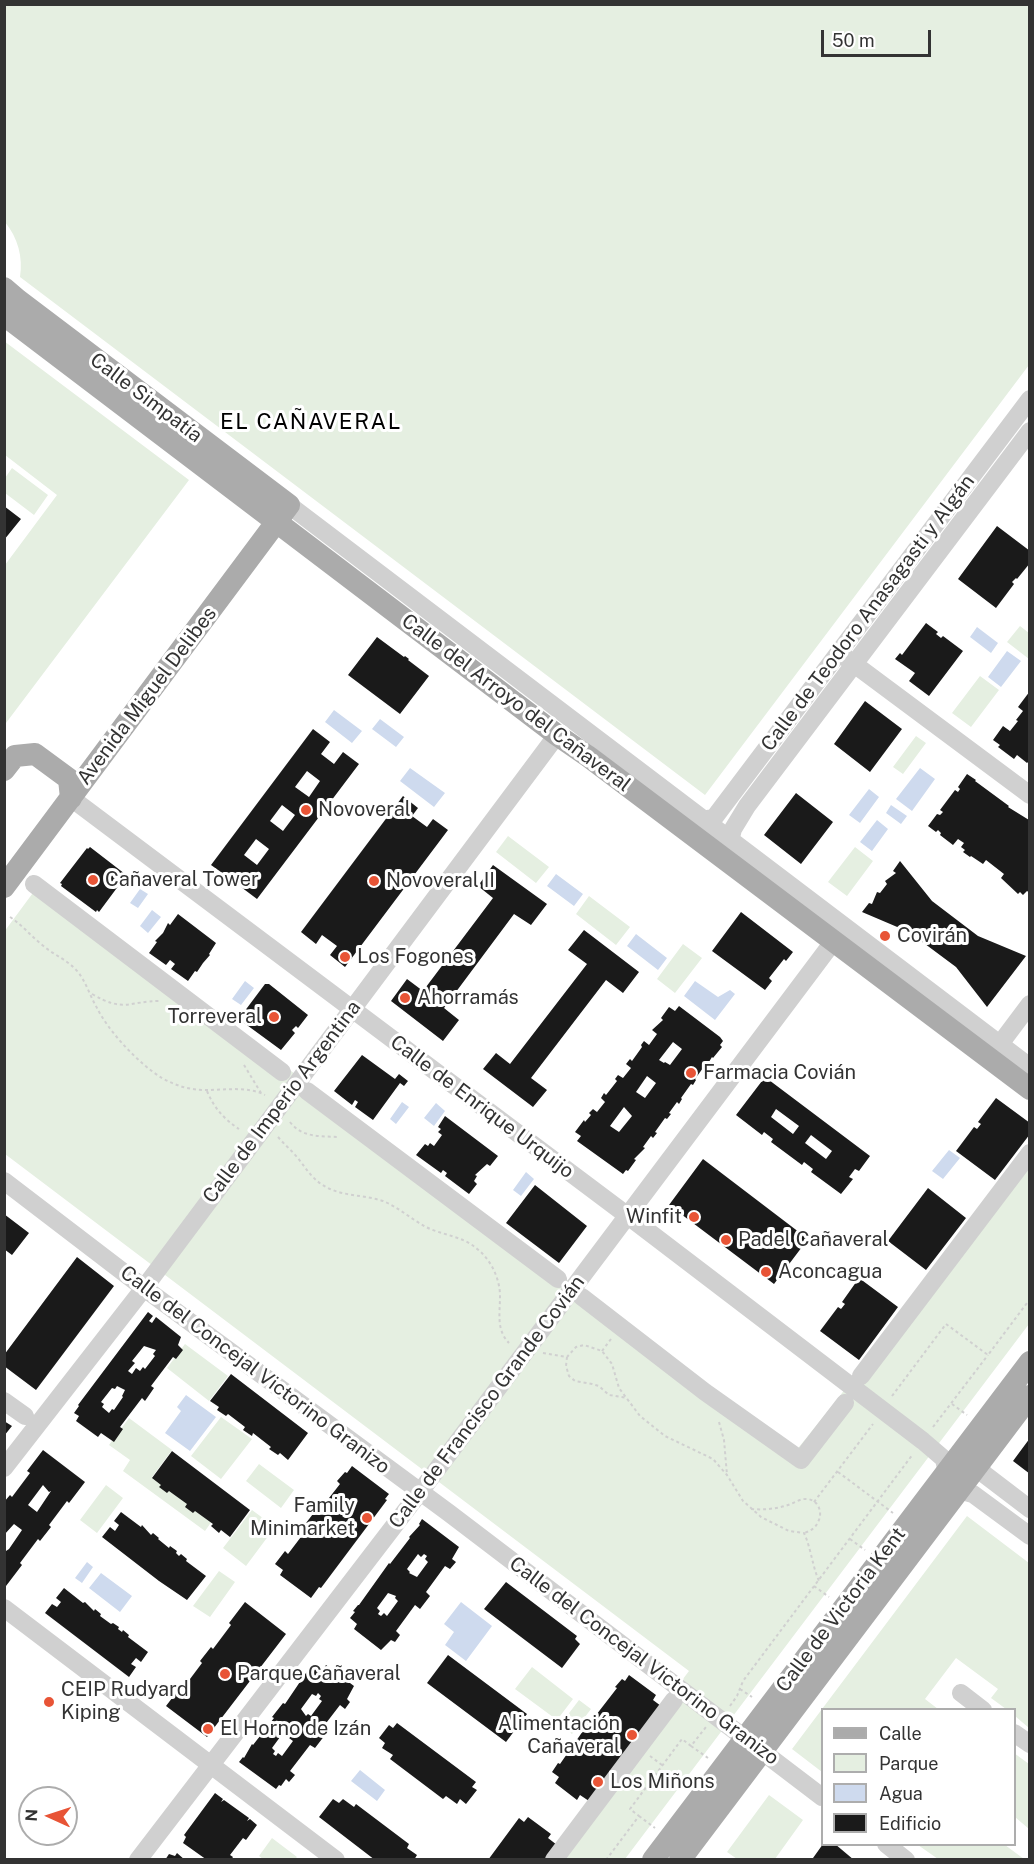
<!DOCTYPE html>
<meta charset="utf-8">
<style>
body{margin:0}
#map{position:relative;width:1034px;height:1864px;overflow:hidden;background:#fff;font-family:"Public Sans",sans-serif}
canvas{display:block}
.frame{position:absolute;inset:0;border:6px solid #333;pointer-events:none}
.legend{position:absolute;left:821px;top:1708px;width:195px;height:138px;box-sizing:border-box;background:#fff;border:2px solid #adadad;margin:0;padding:8px 10px;list-style:none;font-size:18px;color:#333}
.legend li{display:flex;align-items:center;gap:12px;height:30px}
.legend b{width:30px;border:2px solid #adadad}
.north{position:absolute;left:18px;top:1786px;width:60px;height:60px;box-sizing:border-box;background:#fff;border:2px solid #adadad;border-radius:50%;rotate:273deg;font-size:16px;font-weight:700;line-height:24px;text-align:center;color:#333}
.north::after{content:'';display:block;margin:auto;width:21px;height:27px;background:#e85436;clip-path:polygon(50% 0,100% 100%,50% 72%,0 100%)}
.scale{position:absolute;left:821px;top:30px;width:110px;height:27px;box-sizing:border-box;border:3px solid #333;border-top:0;padding-left:8px;font-size:18px;line-height:21px;white-space:nowrap;color:#333;-webkit-text-stroke:4px #fff;paint-order:stroke}
</style>
<div id="map">
<canvas width="1034" height="1864"></canvas>
<div class="frame"></div>
<ul class="legend">
<li><b style="height:8px;background:#ababab"></b>Calle</li>
<li><b style="height:16px;background:#e5efe1"></b>Parque</li>
<li><b style="height:16px;background:#cedaee"></b>Agua</li>
<li><b style="height:16px;background:#1a1a1a"></b>Edificio</li>
</ul>
<div class="north">N</div>
<div class="scale">50 m</div>
</div>
<script>
const ctx = document.querySelector('canvas').getContext('2d');
ctx.lineJoin = 'round';
function fill(path, color) { ctx.fillStyle = color; ctx.fill(path, 'evenodd'); }
function strokePath(path, color, width, dash) { ctx.strokeStyle = color; ctx.lineWidth = width; ctx.lineCap = dash ? 'butt' : 'round'; ctx.setLineDash(dash || []); ctx.stroke(path); }
function label(font, color, halo, rows, align = 'center') {
  ctx.font = font + ' "Public Sans",sans-serif'; ctx.lineWidth = 6; ctx.setLineDash([]); ctx.textBaseline = 'middle'; ctx.strokeStyle = halo; ctx.fillStyle = color; for (const [text, x, y, turn = 0] of rows) {
    ctx.save(); ctx.translate(x, y); ctx.rotate((+turn || 0) * Math.PI / 180); ctx.textAlign = isNaN(turn) ? turn : align; if (halo) ctx.strokeText(text, 0, 0); ctx.fillText(text, 0, 0); ctx.restore();
  }
}
fill(new Path2D(`
 M4,5H1029V365L705,795L20,277C23,257 18,238 5,222Z
 M4,341L189,480L6,723L5,565L57,495L5,455Z
 M12,468L48,495L34,515L5,493V478Z
 M1020,626L1029,633V659L1007,642Z
 M980,676L999,690L971,727L952,713Z
 M916,736L926,743L903,774L893,767Z
 M508,836L549,867L536,883L496,852Z
 M855,847L873,861L847,896L828,882Z
 M41,882L795,1452L836,1401L1029,1145V1324L625,1859H547L689,1671L5,1154L4,932Z
 M589,896L630,927L616,945L576,914Z
 M683,944L702,958L675,993L657,979Z
 M185,1344L228,1376L209,1401L167,1368Z
 M221,1417L252,1439L221,1479L191,1456Z
 M129,1418L172,1450L152,1477L212,1521L205,1531L123,1471L130,1460L109,1445Z
 M259,1464L294,1490L281,1508L246,1481Z
 M106,1485L123,1498L97,1533L80,1520Z
 M252,1510L275,1527L246,1566L223,1548Z
 M967,1516L1029,1563V1728L1015,1716L1014,1710L1006,1709L991,1698L998,1689L956,1658L925,1699L938,1709L822,1710V1772L792,1749Z
 M219,1571L235,1582L210,1617L193,1606Z
 M532,1667L573,1699L557,1720L515,1689Z
 M579,1700L591,1709L572,1734L560,1725Z
 M1014,1753L1029,1764V1829L1015,1817Z
 M769,1795L803,1820L775,1859H737L727,1852Z
 M272,1838L297,1857L295,1859H263L259,1856Z
 M918,1845H1005L1024,1859H938Z`), '#e5efe1');
fill(new Path2D(`
 M977,627L998,643L991,653L970,637Z
 M1007,651L1021,661L1001,687L988,677Z
 M334,710L362,731L352,743L325,722Z
 M380,719L404,737L396,747L372,729Z
 M410,768L445,793L434,807L400,781Z
 M920,768L935,779L912,811L896,799Z
 M869,789L879,797L860,823L849,815Z
 M891,805L907,816L901,824L886,813Z
 M877,820L888,829L872,851L860,842Z
 M556,874L583,894L574,906L547,886Z
 M140,889L148,894L138,908L130,903Z
 M152,910L161,917L148,933L140,926Z
 M636,934L667,958L658,970L627,946Z
 M245,981L254,988L241,1005L232,999Z
 M695,981L718,997L730,990L735,994L715,1020L684,996Z
 M402,1102L409,1107L396,1124L390,1119Z
 M436,1103L445,1111L434,1126L424,1118Z
 M949,1150L960,1158L943,1179L932,1171Z
 M526,1172L534,1179L521,1196L513,1190Z
 M186,1395L216,1417L190,1451L165,1433L181,1411L177,1407Z
 M87,1562L93,1567L82,1583L75,1578Z
 M101,1573L132,1596L120,1612L89,1588Z
 M461,1602L492,1626L466,1661L445,1645L454,1632L444,1624Z
 M360,1770L385,1790L377,1801L351,1781Z`), '#cedaee');
fill(new Path2D(`
 M4,506L21,519L4,540Z
 M997,526L1030,551V563L1017,579L1016,578L1012,582L1014,584L996,608L958,579Z
 M926,623L938,632L936,634L941,638L943,636L963,651L929,696L909,681L915,673L895,659L900,653L902,655Z
 M377,637L404,657L405,656L409,659L408,660L429,676L400,714L348,675Z
 M1030,691V760L1027,763L1017,755L1014,759L998,747L1000,745L993,740L1003,726L1010,731L1018,721L1016,720L1023,711L1018,707Z
 M865,701L902,729L870,772L834,744Z
 M313,729L330,742L321,754L334,764L343,752L359,764L257,899L241,887L244,882L231,872L228,877L211,865ZM307,771L320,781L309,797L295,787ZM282,805L295,815L283,831L270,821ZM256,839L269,849L257,865L244,855Z
 M967,774L976,780L975,781L1009,806L1008,807L1029,820L1030,893L1027,891L1023,895L1020,892L1018,894L1001,878L1004,874L986,860L983,864L971,856L970,857L963,852L965,850L961,847L964,843L958,839L953,845L940,835L941,833L938,830L936,832L928,826L937,814L940,815L943,812L940,810L955,790L958,792L960,789L958,787Z
 M796,793L833,822L801,864L764,835Z
 M403,796L418,808L412,816L427,827L433,819L448,830L345,967L330,955L337,946L322,935L316,944L301,932Z
 M90,847L125,874L123,876L125,877L99,912L97,910L96,912L61,886L62,884L60,883L87,848L88,849Z
 M900,861L932,901L978,936L1026,956L987,1007L956,967L909,932L862,912L869,903L872,904L877,892L880,893L887,884L885,881L896,873L893,871Z
 M493,865L547,904L531,925L514,914L444,1008L459,1020L443,1041L391,1001L407,979L423,991L493,898L478,886Z
 M741,912L793,952L786,961L784,959L769,978L772,981L765,990L712,951Z
 M178,914L216,943L209,954L210,955L203,963L197,972L195,971L188,981L171,969L175,964L170,960L166,965L149,953L157,942L155,941L163,933L168,923L170,925Z
 M584,930L639,972L623,993L606,980L531,1078L547,1090L533,1107L483,1069L496,1053L510,1064L587,964L568,950Z
 M265,984H269L308,1015L298,1028L296,1026L292,1030L295,1033L281,1050L240,1020L241,1016Z
 M679,1006L720,1037L723,1041L720,1045L722,1047L713,1058L712,1057L704,1070L703,1068L695,1079L696,1080L693,1085L691,1084L681,1098L682,1099L679,1104L677,1102L669,1113L671,1114L667,1119L665,1118L655,1132L657,1133L653,1138L651,1136L643,1147L645,1148L634,1159L636,1160L628,1171L626,1170L623,1174L577,1141L581,1136L575,1132L584,1120L585,1122L591,1115L589,1113L593,1109L597,1112L605,1102L601,1098L604,1093L606,1095L617,1081L615,1079L618,1075L623,1078L631,1068L626,1064L630,1059L632,1061L642,1047L641,1045L644,1041L649,1045L657,1034L652,1030L663,1020L661,1018L669,1007L675,1011ZM673,1042L682,1049L670,1065L665,1062L664,1063L659,1060ZM647,1076L656,1083L645,1098L636,1092ZM624,1107L632,1116L619,1132L610,1126Z
 M362,1055L395,1079L399,1074L408,1081L404,1086L400,1083L373,1120L355,1107L358,1102L355,1100L352,1105L334,1091Z
 M765,1077L870,1156L859,1171L855,1169L849,1177L853,1179L841,1194L811,1172L813,1169L804,1162L802,1165L771,1142L773,1139L764,1132L762,1135L736,1115ZM776,1109L799,1126L793,1134L771,1117ZM811,1135L832,1151L826,1159L805,1143Z
 M996,1098L1030,1123V1134L995,1180L956,1151L974,1127L977,1129L981,1124L978,1122Z
 M445,1116L498,1156L490,1166L487,1164L475,1175L477,1176L474,1181L477,1184L469,1194L445,1176L447,1173L443,1170L441,1173L416,1155L425,1144L428,1146L430,1143L434,1146L442,1135L438,1132L441,1129L438,1127Z
 M703,1159L808,1239L774,1284L669,1205Z
 M535,1185L587,1226L559,1263L506,1223Z
 M928,1188L966,1218L926,1270L888,1241Z
 M4,1214L29,1233L12,1255L4,1249Z
 M77,1257L114,1286L36,1390L4,1366V1355Z
 M859,1278L898,1307L859,1360L820,1331L838,1307L841,1309L845,1304L842,1302Z
 M148,1312L153,1316L149,1321L152,1323L156,1317L181,1337L178,1345L183,1350L176,1359L173,1357L151,1386L154,1388L145,1401L142,1398L120,1427L123,1429L114,1442L101,1433L98,1437L76,1421L79,1416L74,1413L79,1406L78,1405ZM144,1346L156,1350L153,1354L155,1356L145,1369L143,1367L140,1371L136,1368L132,1374L128,1371L135,1363L132,1361ZM117,1386L125,1390L122,1396L123,1397L114,1410L112,1409L109,1413L102,1407L104,1404L101,1402L112,1388L115,1389Z
 M231,1374L308,1433L288,1460L280,1453L278,1455L269,1449L271,1447L253,1433L252,1436L243,1430L245,1427L228,1414L226,1416L217,1410L219,1407L210,1401Z
 M4,1421L12,1426L4,1436Z
 M1030,1438V1474L1013,1461Z
 M43,1450L85,1482L69,1503L67,1501L49,1525L51,1527L40,1541L38,1539L20,1563L22,1565L6,1586L4,1585V1549L6,1551L9,1549L22,1530L14,1524L4,1535V1502L10,1495L12,1497L30,1473L27,1471ZM43,1485L49,1492L51,1491L37,1512L28,1505Z
 M172,1451L250,1510L230,1537L221,1530L219,1533L211,1526L213,1524L195,1511L193,1513L185,1507L187,1504L169,1491L167,1493L159,1487L161,1485L152,1478Z
 M352,1466L389,1494L385,1499L387,1500L321,1588L319,1587L311,1598L280,1575L283,1570L275,1564L285,1551L288,1554L310,1525L306,1523L316,1510L318,1512L340,1484L337,1481L345,1472L347,1473Z
 M121,1512L141,1527L142,1525L151,1535L153,1533L159,1538L158,1539L169,1548L170,1546L177,1551L176,1553L179,1556L181,1554L187,1559L186,1561L206,1576L187,1600L159,1581L102,1537L110,1527L115,1531L119,1525L114,1521Z
 M422,1519L459,1547L452,1559L456,1562L450,1569L445,1566L426,1592L430,1596L420,1609L415,1605L396,1631L400,1635L395,1642L391,1640L381,1650L354,1629L357,1624L350,1618L355,1612L353,1611L358,1605H359L389,1563L390,1564L410,1538L409,1537L420,1525L419,1524ZM418,1554L421,1557L424,1554L427,1556L425,1559L428,1562L417,1577L409,1573L410,1572L407,1569ZM388,1593L396,1596L395,1598L398,1601L387,1616L384,1613L381,1616L378,1614L380,1611L377,1608Z
 M506,1582L577,1636L575,1639L580,1644L562,1668L484,1609Z
 M64,1588L83,1603L85,1602L94,1611L95,1609L101,1614L100,1616L111,1624L113,1623L119,1627L118,1629L122,1632L123,1630L129,1635L128,1637L148,1652L141,1662L136,1658L131,1664L136,1667L129,1677L45,1613L52,1604L57,1607L61,1602L56,1598Z
 M245,1602L286,1634L207,1737L166,1706L182,1685L184,1687L202,1663L200,1661L211,1647L213,1649L231,1625L229,1623Z
 M448,1655L527,1714L506,1742L427,1683Z
 M315,1664L322,1671L326,1665L354,1686L347,1699L350,1702L345,1709L340,1705L320,1731L325,1735L315,1748L310,1745L290,1771L295,1775L289,1782L286,1779L281,1786L279,1785L276,1789L239,1762L243,1757L244,1758L252,1744L253,1745L274,1718L272,1717L283,1703L285,1704L308,1670L310,1671ZM318,1693L321,1696L319,1699L322,1701L311,1716L308,1714L306,1716L301,1709L312,1694L316,1696ZM283,1733L291,1736L289,1738L293,1741L282,1756L278,1753L276,1756L273,1754L275,1751L272,1748Z
 M629,1675L656,1695L653,1700L661,1706L589,1801L580,1795L577,1800L555,1783L559,1777L552,1772L558,1763L560,1764L592,1718L593,1719L617,1688L615,1687L622,1679L625,1681Z
 M397,1723L476,1782L472,1787L477,1790L466,1804L460,1799L457,1804L446,1796L443,1799L390,1759L393,1755L382,1748L385,1743L379,1738L389,1725L393,1728Z
 M215,1793L223,1799L221,1802L224,1800L249,1818L247,1821L250,1819L257,1825L246,1840L243,1838L230,1855L233,1857L231,1860H207L183,1843L186,1837L184,1835Z
 M333,1799L339,1803L343,1799L354,1807L356,1804L409,1844L407,1848L417,1855L414,1860H375L319,1817Z
 M528,1817L551,1834L548,1838L557,1845L546,1860H488L519,1818L524,1822Z
 M823,1844H835L854,1860H814L813,1858Z
 M177,1853L185,1860H165L169,1854L175,1856Z`), '#1a1a1a');
strokePath(new Path2D(`
 M10,917C22,925 30,935 41,944C53,955 67,959 78,972C86,982 90,996 97,1008C109,1032 139,1064 162,1078C176,1086 190,1090 206,1090C226,1090 247,1086 265,1095
 M92,994C125,1013 128,1001 161,1001
 M244,1065L261,1093
 M207,1091C214,1108 224,1119 239,1129
 M290,1122C302,1138 321,1136 339,1137
 M278,1137C284,1144 291,1150 297,1157C305,1167 311,1177 321,1184C340,1197 362,1194 383,1201C398,1207 411,1219 426,1227C442,1235 462,1236 476,1248C490,1258 500,1278 500,1296C500,1313 496,1330 509,1343
 M602,1351L611,1339
 M543,1353L567,1357L576,1347L584,1345L602,1351L612,1364L619,1388L640,1416L665,1436L713,1459L727,1475L743,1501L761,1517L789,1531L804,1533C811,1548 812,1565 819,1581
 M567,1357L566,1366L569,1376L575,1381L592,1384L599,1386L609,1395L627,1398
 M892,1396L946,1324L988,1355L1030,1299
 M952,1404L967,1415
 M719,1422L724,1440L727,1475
 M933,1427L988,1355
 M838,1472L893,1513
 M814,1502L873,1424
 M751,1509C763,1510 774,1509 785,1506C793,1504 800,1498 808,1499C819,1501 823,1513 818,1522C815,1529 810,1531 804,1533
 M850,1539L865,1550
 M814,1586L829,1597
 M740,1689L752,1697
 M730,1706L737,1696L743,1681L913,1454
 M691,1746L708,1758
 M650,1756L662,1765
 M639,1816L655,1828
 M606,1860L639,1816L630,1809L682,1739L691,1746L706,1727`), '#d0d0d0', 2, [3, 3]);
strokePath(new Path2D(`
 M289,505L1030,1067
 M846,658L1030,795
 M71,798L628,1216L923,1441L944,1459L947,1473
 M702,820L714,818L1030,399
 M730,841L733,829L747,806L1030,431
 M34,884L282,1072
 M1000,1044L1030,1004
 M307,1091L558,1279
 M4,1181L144,1288L449,1513L822,1797
 M582,1297L705,1392L801,1460L845,1403
 M861,1376L1030,1153
 M4,1401L25,1416
 M978,1464L984,1474L1030,1509
 M4,1468L144,1288L557,735
 M958,1490L973,1494L1030,1536
 M4,1608L336,1860
 M961,1693L983,1710
 M1014,1733L1030,1744
 M886,1844L906,1860
 M138,1860L420,1492L833,942
 M554,1860L674,1700`), '#d0d0d0', 18);
strokePath(new Path2D(`
 M4,288L18,300L289,505L4,887
 M4,315L557,735L589,757L1030,1089
 M4,770L15,756L35,754L69,779L71,798
 M653,1860L1030,1362
 M680,1860L1030,1396`), '#ababab', 22);
for (const [x, y, r, color] of [
 [306,810,6,"#e85436"],
 [93,880,6,"#e85436"],
 [374,881,6,"#e85436"],
 [885,936,6,"#e85436"],
 [345,957,6,"#e85436"],
 [405,998,6,"#e85436"],
 [274,1017,6,"#e85436"],
 [691,1073,6,"#e85436"],
 [694,1217,6,"#e85436"],
 [726,1240,6,"#e85436"],
 [766,1272,6,"#e85436"],
 [367,1518,6,"#e85436"],
 [225,1674,6,"#e85436"],
 [49,1702,6,"#e85436"],
 [208,1729,6,"#e85436"],
 [632,1735,6,"#e85436"],
 [598,1782,6,"#e85436"]
]) { const dot = new Path2D(); dot.arc(x, y, r, 0, 2 * Math.PI); ctx.fillStyle = color; ctx.fill(dot); strokePath(dot, '#fff', 2); }
label('20px', '#333', '#fff', [
 ["Calle Simpatía",146,398,37],
 ["Calle de Teodoro Anasagasti y Algán",868,613,-53],
 ["Avenida Miguel Delibes",147,696,-53],
 ["Calle del Arroyo del Cañaveral",516,703,37],
 ["Calle de Imperio Argentina",282,1102,-53],
 ["Calle de Enrique Urquijo",482,1107,37],
 ["Calle del Concejal Victorino Granizo",255,1370,37],
 ["Calle de Francisco Grande Covián",487,1402,-53],
 ["Calle de Victoria Kent",841,1610,-53],
 ["Calle del Concejal Victorino Granizo",644,1661,37]
]);
label('20px', '#333', '#fff', [
 ["Novoveral",318,810],
 ["Cañaveral Tower",105,880],
 ["Novoveral II",386,881],
 ["Covirán",897,936],
 ["Los Fogones",357,957],
 ["Ahorramás",417,998],
 ["Torreveral",262,1017,"right"],
 ["Farmacia Covián",703,1073],
 ["Winfit",682,1217,"right"],
 ["Padel Cañaveral",738,1240],
 ["Aconcagua",778,1272],
 ["Family",355,1506,"right"],
 ["Minimarket",355,1529,"right"],
 ["Parque Cañaveral",237,1674],
 ["CEIP Rudyard",61,1690],
 ["Kiping",61,1713],
 ["Alimentación",620,1724,"right"],
 ["Cañaveral",620,1747,"right"],
 ["El Horno de Izán",220,1729],
 ["Los Miñons",610,1782]
], 'left');
ctx.letterSpacing = '1.5px';
label('22px', '#000', '#fff', [
 ["EL CAÑAVERAL",311,422]
]);
ctx.letterSpacing = '0px';
</script>
